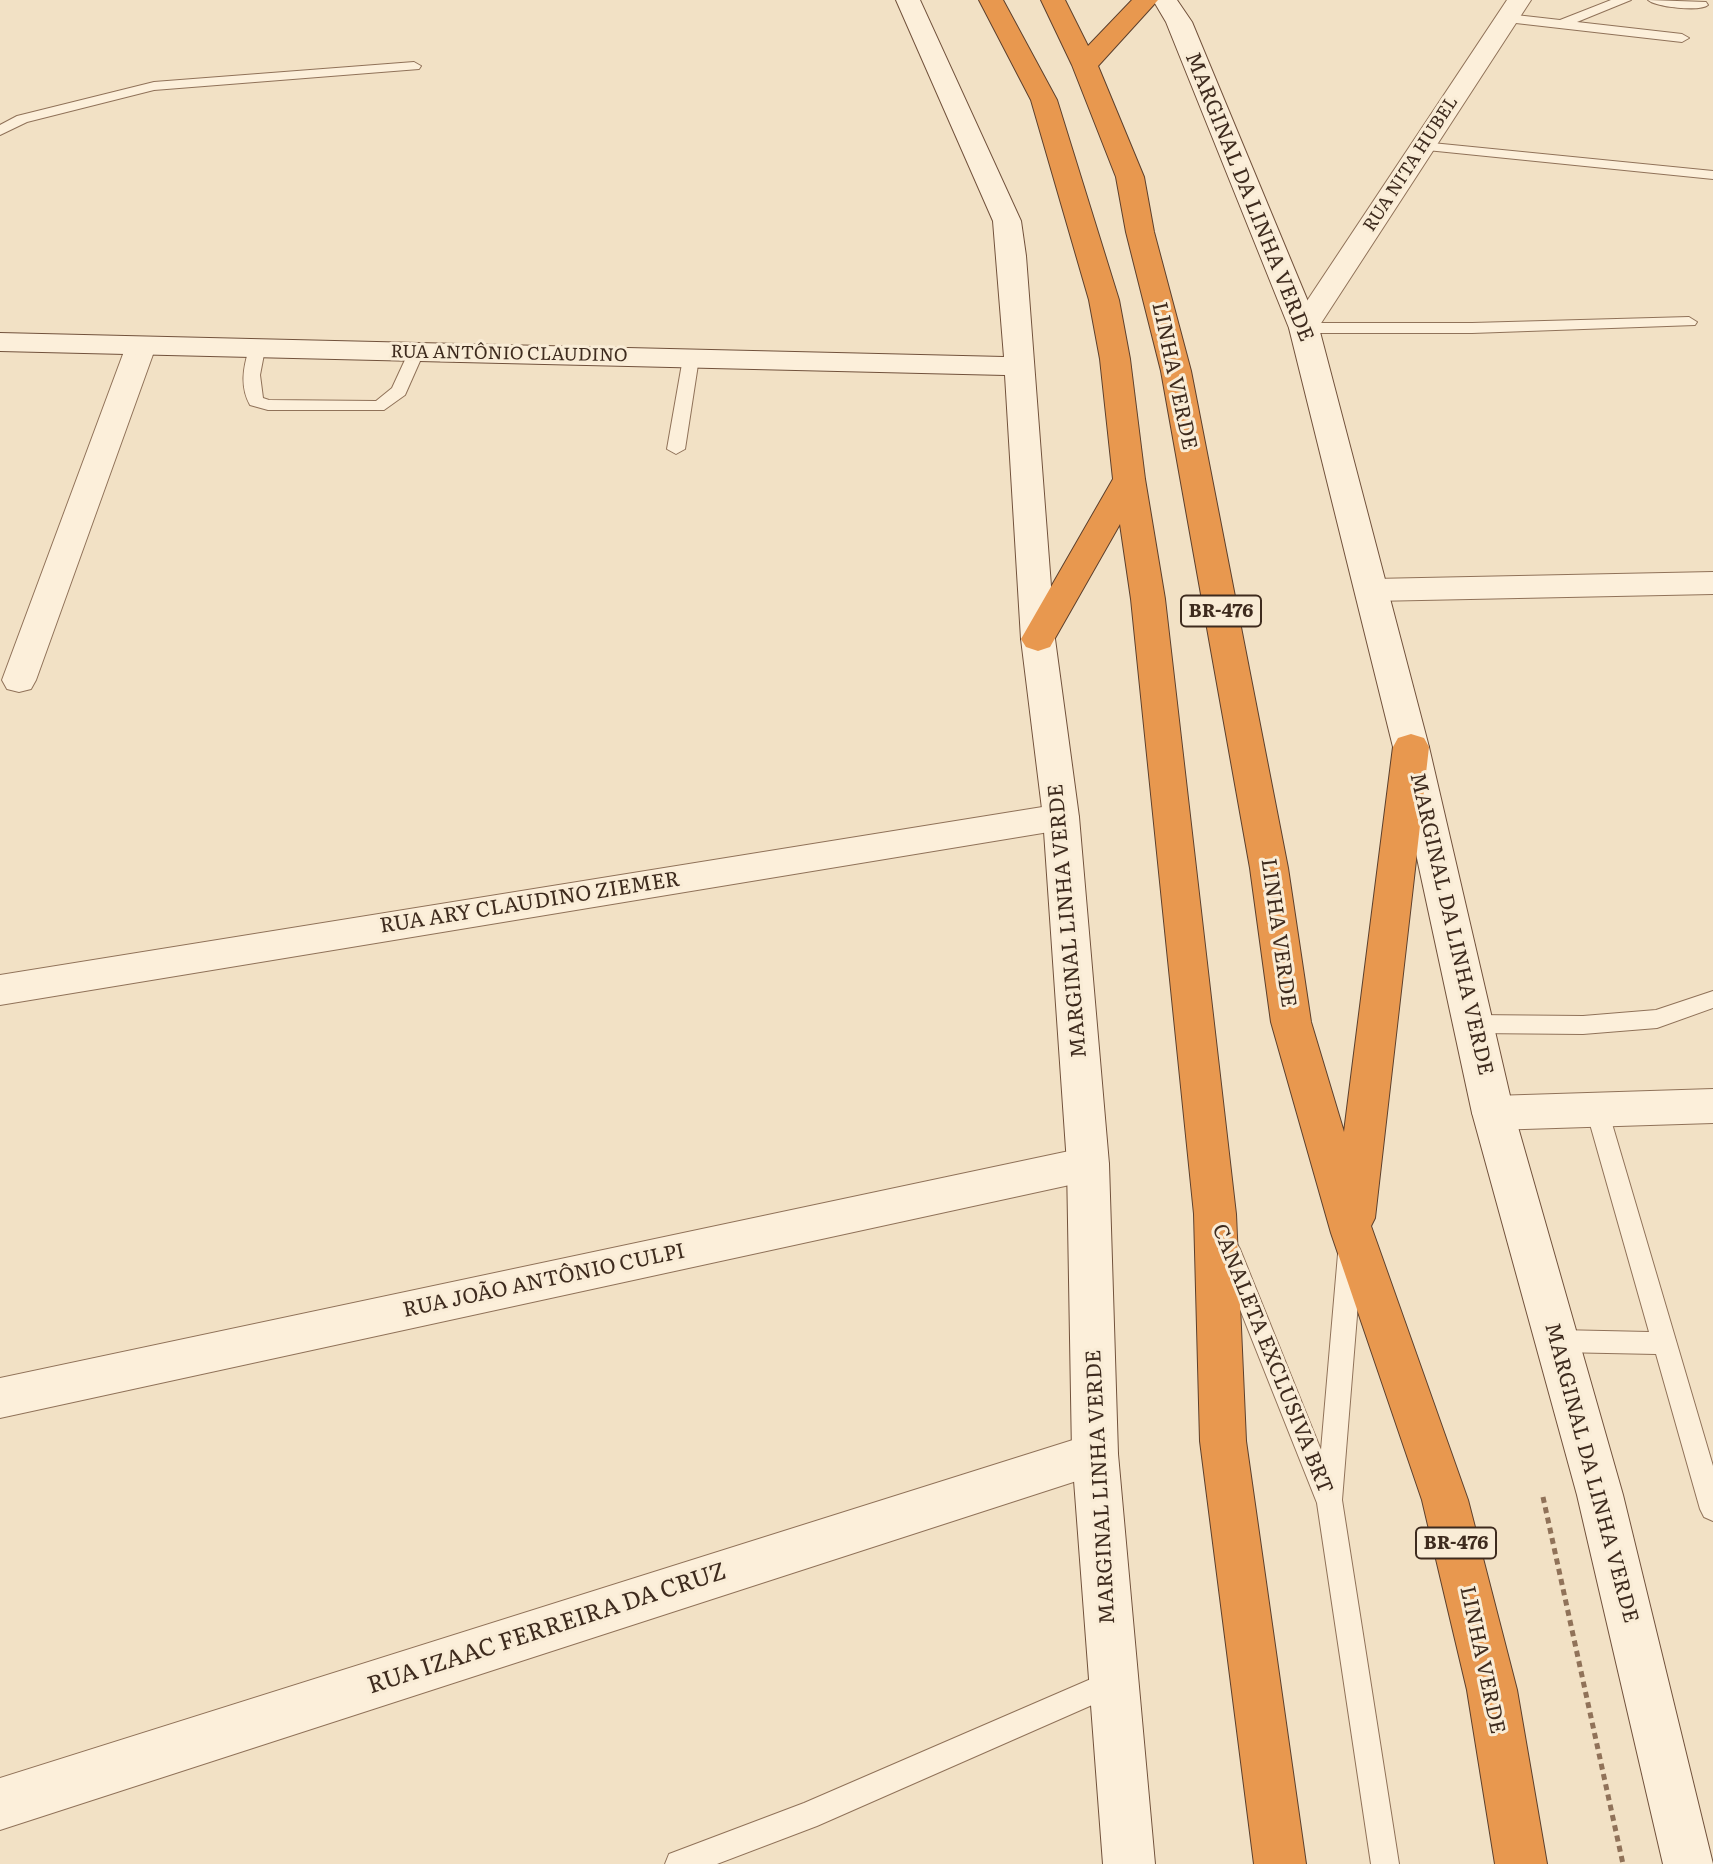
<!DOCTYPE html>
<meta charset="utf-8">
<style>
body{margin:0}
canvas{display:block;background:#f2e1c5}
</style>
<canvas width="1713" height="1864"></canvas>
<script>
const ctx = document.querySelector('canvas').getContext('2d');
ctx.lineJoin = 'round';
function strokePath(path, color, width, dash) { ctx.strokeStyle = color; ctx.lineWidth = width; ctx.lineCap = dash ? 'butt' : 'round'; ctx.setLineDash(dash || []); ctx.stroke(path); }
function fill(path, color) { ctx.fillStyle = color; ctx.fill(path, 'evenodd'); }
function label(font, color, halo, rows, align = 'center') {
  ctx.font = font + ' Literata,serif'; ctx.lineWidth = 6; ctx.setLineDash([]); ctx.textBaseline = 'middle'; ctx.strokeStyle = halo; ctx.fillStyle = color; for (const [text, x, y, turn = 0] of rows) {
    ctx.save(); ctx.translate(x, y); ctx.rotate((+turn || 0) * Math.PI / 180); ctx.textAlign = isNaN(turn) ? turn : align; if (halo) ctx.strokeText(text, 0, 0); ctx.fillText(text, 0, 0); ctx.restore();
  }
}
const lane = new Path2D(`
 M1611,0H1631L1577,22L1682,34L1689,38L1682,42L1507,22L1500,18L1507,14L1560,20Z
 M1648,0L1706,2L1708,5C1700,12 1656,7 1648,0Z
 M414,62L421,66L419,69L154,90L27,122L0,135V125L17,116L154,82Z
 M1422,142L1713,171V179L1417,149L1415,146L1417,143Z
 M1689,317L1697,322L1695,325L1472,333H1304L1296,328L1304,323H1472Z
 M257,344L265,349L260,375L263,398L269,400L376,401L392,388L410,349L416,347L424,352L405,395L384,410H268L250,405C240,387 243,368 249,349Z
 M691,353L699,358L685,449L676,454L667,449L683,358Z
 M1713,991V1008L1657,1028L1583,1034L1473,1033L1465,1030L1462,1024L1465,1018L1473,1015L1583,1016L1656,1010Z
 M1597,1101L1605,1104L1608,1110L1713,1466V1521L1704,1517L1700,1509L1656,1354L1558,1352L1549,1349L1546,1341L1549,1333L1558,1330L1649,1332L1586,1110L1589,1104Z
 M1228,1239L1236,1242L1240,1249L1321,1450L1338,1254L1342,1247L1350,1244L1358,1247L1362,1254L1342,1500L1399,1864H1371L1317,1503L1216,1249L1220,1242Z
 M1114,1669L1124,1673L1128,1682L1124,1691L817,1826L717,1864H665L669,1854L804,1803Z`);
const street = new Path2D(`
 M1507,0H1531L1314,334L1304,337L1294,334L1289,328Z
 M141,337L152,340L156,346L36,680L31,689L19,692L7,689L2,680L126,346L130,340Z
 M1713,572V594L1373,601L1361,598L1356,590L1361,582L1373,579Z
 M1061,804L1074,807L1079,817L1074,827L1061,830L0,1005V975Z
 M1713,1089V1123L1493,1130L1478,1125L1472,1113L1478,1101L1493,1096Z
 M1088,1147L1103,1152L1109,1164L1103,1176L1088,1181L0,1418V1378Z
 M1095,1433L1111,1439L1118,1454L1111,1469L1095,1475L0,1830V1778Z`);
const secondary = new Path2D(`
 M896,0H920L1021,221L1026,256L1055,639L1079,817L1109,1164L1118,1454L1155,1864H1103L1072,1454L1067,1164L1043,817L1021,639L1005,375L0,351V333L1004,357L993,221Z
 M1153,0H1177L1192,22L1319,328L1429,747L1514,1113L1623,1495L1713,1864H1663L1577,1495L1472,1113L1393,747L1289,328L1166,22Z`);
const highway = new Path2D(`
 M979,0H1003L1057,100L1119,300L1130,359L1145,479L1165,599L1236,1214L1246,1441L1306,1864H1254L1200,1441L1194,1214L1131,599L1120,524L1050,647L1038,651L1026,647L1021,639L1113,479L1100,359L1089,300L1031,100Z
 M1041,0H1065L1088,46L1132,0H1158L1098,66L1144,177L1154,232L1191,371L1288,868L1311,1022L1344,1132L1393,747L1398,738L1411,734L1424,738L1429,747L1375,1218L1371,1226L1468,1500L1517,1690L1547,1864H1495L1467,1690L1422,1500L1331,1233L1271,1022L1250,868L1161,371L1126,232L1116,177L1072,65Z`);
strokePath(lane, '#907259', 2);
strokePath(street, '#907259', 2);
strokePath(secondary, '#72523c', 2);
strokePath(highway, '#5d402d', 2);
strokePath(new Path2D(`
 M1543,1497L1623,1864`), '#907259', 5, [6, 4.5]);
fill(lane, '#fcefda');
fill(street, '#fcefda');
fill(secondary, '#fcefda');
fill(highway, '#e8984f');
label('18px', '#3e2b1e', '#f9ecd6', [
 ["RUA NITA HUBEL",1411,164,-57],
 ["RUA ANTÔNIO CLAUDINO",509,354,1]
]);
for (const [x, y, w] of [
 [1221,611,80],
 [1456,1543,80]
]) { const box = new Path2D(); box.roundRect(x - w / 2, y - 15.5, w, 31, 5); ctx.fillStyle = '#f9ecd6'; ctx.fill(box); strokePath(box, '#3e2b1e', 2); }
label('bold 19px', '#3e2b1e', null, [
 ["BR-476",1221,611],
 ["BR-476",1456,1543]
]);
label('21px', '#3e2b1e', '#f9ecd6', [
 ["MARGINAL DA LINHA VERDE",1249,197,68],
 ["LINHA VERDE",1174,376,78],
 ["RUA ARY CLAUDINO ZIEMER",530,903,-9],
 ["MARGINAL LINHA VERDE",1068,921,-95],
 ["MARGINAL DA LINHA VERDE",1451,924,77],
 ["LINHA VERDE",1278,933,82],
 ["RUA JOÃO ANTÔNIO CULPI",544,1281,-12],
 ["CANALETA EXCLUSIVA BRT",1272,1359,68],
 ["MARGINAL DA LINHA VERDE",1591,1473,75],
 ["MARGINAL LINHA VERDE",1101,1487,-93],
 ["LINHA VERDE",1482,1660,78]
]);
label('24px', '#3e2b1e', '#f9ecd6', [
 ["RUA IZAAC FERREIRA DA CRUZ",547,1629,-18]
]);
</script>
